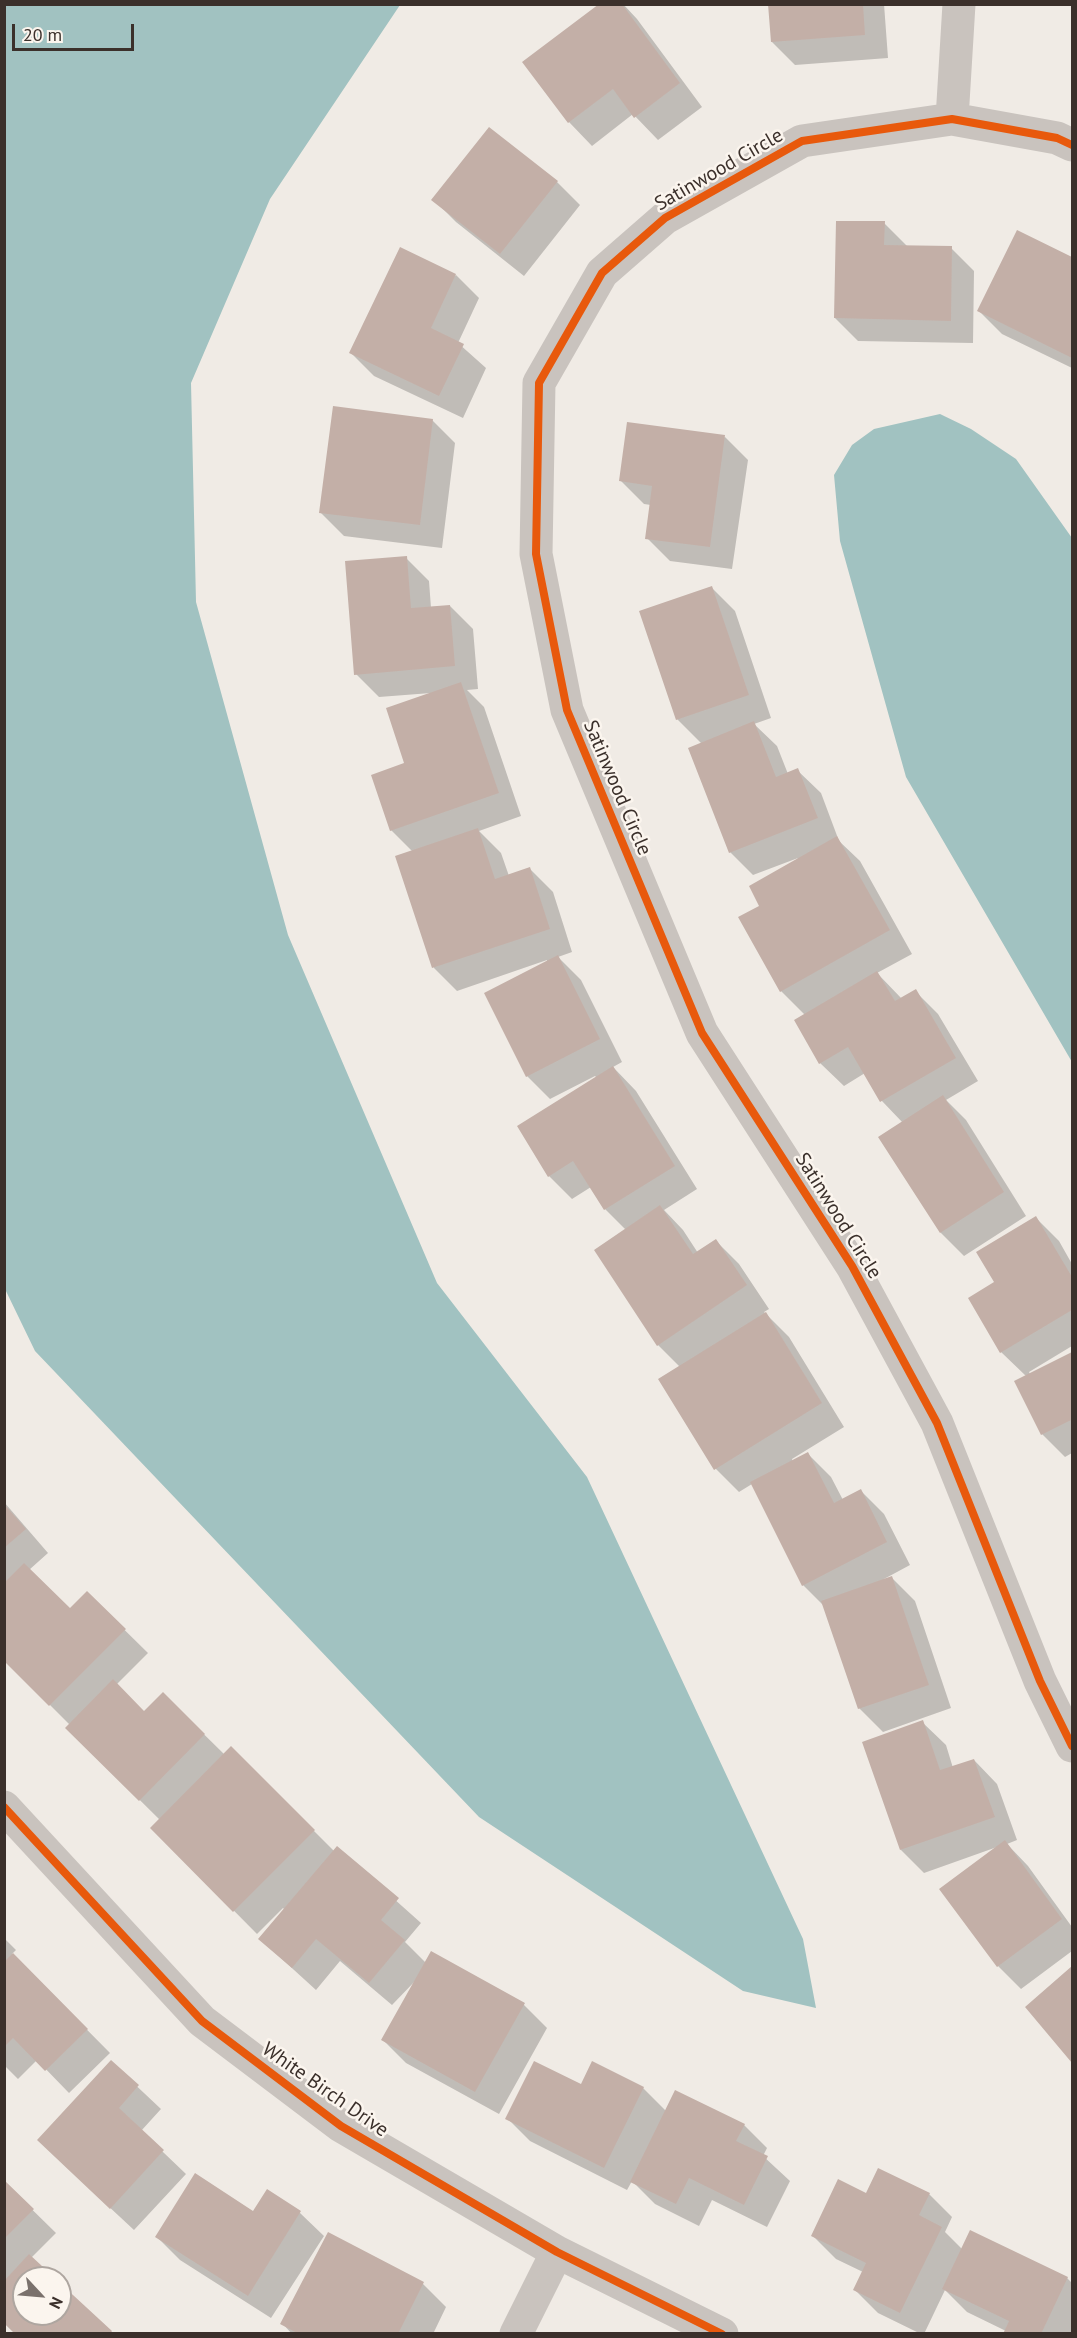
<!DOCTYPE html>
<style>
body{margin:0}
#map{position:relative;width:1077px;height:2338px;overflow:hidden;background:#f0ebe5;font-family:"PT Sans",sans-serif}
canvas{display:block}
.frame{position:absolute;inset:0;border:6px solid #3b302b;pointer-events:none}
.north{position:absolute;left:12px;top:2266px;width:60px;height:60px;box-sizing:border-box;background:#fbf5ee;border:2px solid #aea6a0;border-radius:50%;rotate:116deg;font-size:16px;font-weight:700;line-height:24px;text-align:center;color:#3b302b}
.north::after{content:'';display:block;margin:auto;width:21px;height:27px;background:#7a716c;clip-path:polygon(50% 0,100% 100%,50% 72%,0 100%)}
.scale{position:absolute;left:12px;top:24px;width:122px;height:27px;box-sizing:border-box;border:3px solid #3b302b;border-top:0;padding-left:8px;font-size:18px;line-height:21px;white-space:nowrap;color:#3b302b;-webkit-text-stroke:4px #fbf5ee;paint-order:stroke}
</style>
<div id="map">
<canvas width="1077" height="2338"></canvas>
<div class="frame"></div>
<div class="north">N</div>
<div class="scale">20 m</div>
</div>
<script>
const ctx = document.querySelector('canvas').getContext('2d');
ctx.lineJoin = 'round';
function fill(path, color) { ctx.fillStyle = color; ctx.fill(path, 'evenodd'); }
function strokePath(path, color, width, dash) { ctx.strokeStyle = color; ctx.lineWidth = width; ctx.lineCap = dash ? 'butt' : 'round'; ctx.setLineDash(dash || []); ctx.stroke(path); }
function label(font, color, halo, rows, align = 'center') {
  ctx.font = font + ' "PT Sans",sans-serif'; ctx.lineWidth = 5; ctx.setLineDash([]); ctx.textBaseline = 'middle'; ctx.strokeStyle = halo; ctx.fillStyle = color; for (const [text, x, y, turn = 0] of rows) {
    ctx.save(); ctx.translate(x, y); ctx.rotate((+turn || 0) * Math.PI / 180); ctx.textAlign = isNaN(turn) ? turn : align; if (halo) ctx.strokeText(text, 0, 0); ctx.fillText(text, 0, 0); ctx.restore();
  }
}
fill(new Path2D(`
 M5,4L400,5L270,199L191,383L196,602L288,935L437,1283L587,1477L803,1939L816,2008L743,1991L479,1817L35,1351L5,1289Z
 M940,414L971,429L1016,459L1072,538V1062L906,777L840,541L834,475L852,445L874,429Z`), '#a1c2c1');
fill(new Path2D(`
 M602,4H623L637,19L702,107L658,140L633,114L592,146L569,122L524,63Z
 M770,4H884L888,58L795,65L772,42Z
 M557,182L580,205L524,276L456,222L433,199Z
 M884,223L908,247L951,248L974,271L973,343L858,341L835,318Z
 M1018,232L1072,258V368L1002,334L979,311Z
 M456,275L479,298L458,343L486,368L463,418L374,376L351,353Z
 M432,420L455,443L442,548L344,536L321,513Z
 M725,437L748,460L732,569L670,561L647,538L651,505L644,504L621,481Z
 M406,558L429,581L431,608L450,606L473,629L478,689L467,690L484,707L521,816L479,831L501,853L509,876L530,869L553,892L572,952L558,957L581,980L622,1062L613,1067L636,1091L697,1189L664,1210L683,1230L698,1253L716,1241L739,1264L769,1309L764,1312L789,1337L844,1427L792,1459L793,1462L808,1454L831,1477L843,1500L861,1491L884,1514L910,1565L884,1579L892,1578L915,1601L951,1708L883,1732L859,1708L825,1607L803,1585L752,1484L739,1492L716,1469L660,1379L680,1367L658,1345L626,1230L605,1209L591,1187L572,1199L549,1176L597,1078L595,1076L550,1099L527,1076L547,960L457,991L434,968L397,857L413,852L391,830L406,764L431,693L379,697L356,674Z
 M712,588L735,611L771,718L754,724L777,746L788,774L797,770L821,793L839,841L860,861L912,954L877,973L902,999L915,991L938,1014L978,1081L946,1100L966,1120L1026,1216L964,1256L941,1233L903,1123L882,1101L865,1073L844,1086L820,1063L805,1015L781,991L761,906L798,858L753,875L730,852L702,744L677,719Z
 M1036,1218L1059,1241L1072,1264V1346L1029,1372L1030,1374L1072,1353V1453L1065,1457L1042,1434L1026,1376L1001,1352L996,1283Z
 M4,1502L48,1553L29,1570L70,1611L87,1593L148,1653L116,1685L144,1713L163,1694L225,1755L231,1748L334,1851L337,1848L421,1923L405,1942L426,1963L524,2005L547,2028L499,2114L406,2063L383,2040L418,1978L392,2005L340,1961L316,1990L260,1939L285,1910L283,1908L257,1934L152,1828L160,1820L67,1728L70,1725L4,1659Z
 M922,1722L946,1745L953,1768L974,1760L997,1784L1017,1840L1007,1844L1028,1866L1072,1927V1951L1021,1989L998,1966L997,1847L924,1873L901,1850Z
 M4,1938L16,1950L12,1954L110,2053L69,2093L37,2060L18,2079L4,2065Z
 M1072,1968V2061L1027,2007Z
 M111,2062L161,2109L141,2131L186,2174L134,2230L62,2163Z
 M581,2086L643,2088L666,2111L744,2125L767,2148L763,2156L790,2181L767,2227L712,2200L699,2226L655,2204L632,2181L627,2190L530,2141L507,2118Z
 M4,2182L56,2233L31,2258L52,2278H24V2314H60V2285L112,2334H16L4,2323Z
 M267,2191L300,2213L324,2236L271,2318L180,2260L157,2237L254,2213Z
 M929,2194L952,2217L945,2232L963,2250L971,2232L1067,2278L1072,2283V2334H1004L1006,2331L967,2312L945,2290L924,2334H921L878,2313L855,2290L863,2272L836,2259L813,2236L867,2195Z
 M329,2234L423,2284L446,2307L433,2334H292L282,2323Z`), '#0003');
fill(new Path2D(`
 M599,4H622L680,83L634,118L613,89L568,123L522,62Z
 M768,4H863L865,35L771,42Z
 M489,127L558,181L500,254L431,200Z
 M836,221H885L884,245L952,246L951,321L834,318Z
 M1017,230L1072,257V358L977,311Z
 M400,247L456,274L431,328L464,344L439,396L349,353Z
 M333,406L433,419L420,525L319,513Z
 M627,422L725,435L710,547L645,539L652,486L619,481Z
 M407,556L411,608L450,605L455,666L354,675L345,561Z
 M712,586L749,695L676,720L639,611Z
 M461,682L499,793L390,831L371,775L404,763L386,708Z
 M754,721L776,777L798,768L818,818L729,853L688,748Z
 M478,828L495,879L530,867L550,929L432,968L395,856Z
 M837,836L890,930L780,992L738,917L759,906L749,886Z
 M558,955L600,1039L526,1077L484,993Z
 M877,971L895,1001L916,989L956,1058L880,1102L848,1047L819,1064L794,1020Z
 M613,1066L675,1166L604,1210L573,1161L548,1177L517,1126Z
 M943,1095L1004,1192L940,1233L878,1137Z
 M660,1205L693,1254L716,1239L747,1285L657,1346L594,1250Z
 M1036,1216L1072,1277V1310L1000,1353L968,1298L994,1282L976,1252Z
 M766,1312L822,1403L714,1470L658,1379Z
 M1072,1352V1424L1071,1420L1041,1435L1014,1381Z
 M808,1452L834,1503L861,1489L887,1542L802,1586L750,1482Z
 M4,1504L26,1529L4,1548Z
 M24,1563L70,1608L87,1591L126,1629L49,1706L4,1661V1583Z
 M892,1576L929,1685L858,1709L821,1601Z
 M113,1679L144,1711L163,1692L205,1734L139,1801L65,1728Z
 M923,1720L940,1770L974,1759L995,1817L900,1850L862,1742Z
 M231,1746L315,1830L233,1912L150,1828Z
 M1005,1840L1062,1919L997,1967L939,1889Z
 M337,1846L399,1898L381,1920L405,1940L369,1983L316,1939L292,1968L258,1939Z
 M431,1951L525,2003L475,2092L381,2040Z
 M13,1953L88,2029L45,2071L13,2038L4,2047V1962Z
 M1072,1966V2063L1025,2007Z
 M111,2060L139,2085L119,2108L164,2150L110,2209L37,2140Z
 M534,2061L581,2084L592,2061L644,2087L604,2168L505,2119Z
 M675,2090L745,2124L736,2141L768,2156L744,2205L689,2178L676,2204L630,2182Z
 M878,2168L930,2193L919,2215L942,2227L900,2313L853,2290L866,2263L811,2236L838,2179L866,2193Z
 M195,2173L253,2211L267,2189L301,2211L248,2296L155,2237Z
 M4,2180L34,2209L4,2239Z
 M970,2230L1068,2277L1041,2334H1003L1009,2321L942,2289Z
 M328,2232L424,2282L398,2334H299L280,2324Z
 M29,2254L55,2278H24V2314H60V2283L112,2331L110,2334H15L4,2323V2281Z`), '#c3afa7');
strokePath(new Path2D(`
 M952,119L959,4
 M1072,145L1057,138L952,119L802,141L665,218L602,273L539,383L536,554L567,710L702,1033L852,1266L937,1423L1040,1681L1072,1746
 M4,1807L202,2021L341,2126L557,2252L722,2334
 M516,2334L557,2252`), '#c9c3be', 33);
strokePath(new Path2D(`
 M1072,145L1057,138L952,119L802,141L665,218L602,273L539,383L536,554L567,710L702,1033L852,1266L937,1423L1040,1681L1072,1746
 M4,1807L202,2021L341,2126L557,2252L722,2334`), '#e8590c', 8);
label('20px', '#3b302b', '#fbf5ee', [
 ["Satinwood Circle",719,170,-30],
 ["Satinwood Circle",617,788,67],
 ["Satinwood Circle",838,1216,58],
 ["White Birch Drive",325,2090,35]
]);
</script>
